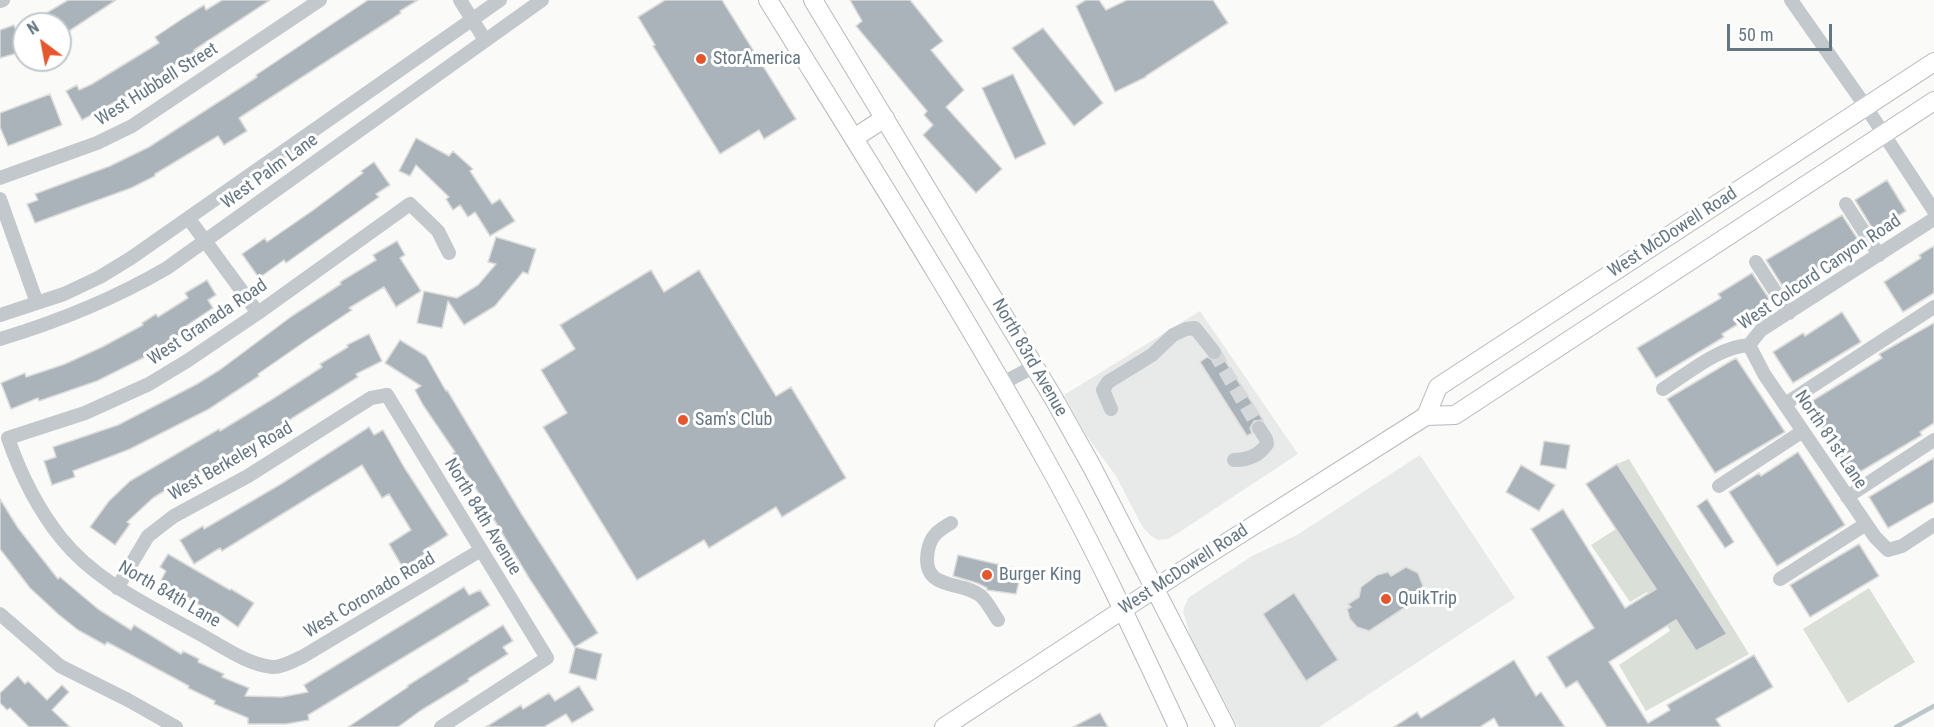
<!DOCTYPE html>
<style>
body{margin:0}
#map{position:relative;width:1934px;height:727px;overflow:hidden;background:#fafaf8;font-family:"Roboto Condensed",sans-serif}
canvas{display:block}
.north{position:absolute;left:12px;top:12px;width:60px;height:60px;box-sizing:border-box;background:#fff;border:2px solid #c1c8cd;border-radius:50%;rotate:328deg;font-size:16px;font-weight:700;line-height:24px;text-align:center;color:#657683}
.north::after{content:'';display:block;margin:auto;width:21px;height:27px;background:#e4572e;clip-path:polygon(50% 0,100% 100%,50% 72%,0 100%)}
.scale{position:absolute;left:1727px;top:24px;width:105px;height:27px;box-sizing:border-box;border:3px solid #657683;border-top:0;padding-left:8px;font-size:18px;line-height:21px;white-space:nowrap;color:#657683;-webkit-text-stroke:4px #fff;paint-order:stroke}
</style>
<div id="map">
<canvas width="1934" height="727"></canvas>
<div class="north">N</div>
<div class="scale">50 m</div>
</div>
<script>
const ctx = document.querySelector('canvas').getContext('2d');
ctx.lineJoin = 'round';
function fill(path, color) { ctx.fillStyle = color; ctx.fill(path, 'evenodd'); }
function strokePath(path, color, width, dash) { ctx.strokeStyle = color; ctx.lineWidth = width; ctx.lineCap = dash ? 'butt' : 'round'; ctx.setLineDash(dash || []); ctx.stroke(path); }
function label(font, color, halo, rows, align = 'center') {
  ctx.font = font + ' "Roboto Condensed",sans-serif'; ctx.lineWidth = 6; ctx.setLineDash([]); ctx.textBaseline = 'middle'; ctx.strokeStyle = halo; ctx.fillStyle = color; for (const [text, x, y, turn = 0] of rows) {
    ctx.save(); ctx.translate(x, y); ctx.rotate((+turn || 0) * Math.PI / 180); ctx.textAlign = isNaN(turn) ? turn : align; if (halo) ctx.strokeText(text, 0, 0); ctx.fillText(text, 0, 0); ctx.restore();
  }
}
fill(new Path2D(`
 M1200,311L1298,454L1178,533L1168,539L1158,540L1151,536L1142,526L1116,476L1086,435L1064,395Z
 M1420,455L1515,598L1319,727H1238L1191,638L1183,611L1188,598L1252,556L1297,535Z`), '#e8e9e9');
fill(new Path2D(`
 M1629,459L1749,654L1646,711L1619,665L1670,631L1647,592L1630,602L1591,545L1616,529L1696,651L1727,634L1617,464Z
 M1869,588L1915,662L1848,703L1803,629Z`), '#dadfd7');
strokePath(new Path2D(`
 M1896,727L1934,706`), '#bbc7cb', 4.5);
const building = new Path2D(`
 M68,0H116L60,37V24H28Z
 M222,0H270L194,50L195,51L138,90L116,104L115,102L82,120L66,91L77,85L79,90L92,84L159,43L155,37L182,19L204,5L206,10Z
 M368,0H418L400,11L401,13L239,118L247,131L224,145L218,136L155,174V176L131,188L35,223L27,204L38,200L35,194L110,166L149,147L257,77L256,75Z
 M665,0H722L796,119L764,139L759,130L720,154L653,46L655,45L638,17Z
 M850,0H910L943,41L931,50L964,90L946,107L1002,169L976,193L923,135L933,125L924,115L927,111L856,26L862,21Z
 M1086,0H1099L1106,10L1127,0H1213L1228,23L1146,76V77L1115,92L1076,6Z
 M14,25L16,31L24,26V51L0,58V30Z
 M1043,28L1103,103L1074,126L1012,48Z
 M1013,74L1046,144L1015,159L982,88Z
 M50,94L62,125L8,146L0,127V113Z
 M416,138L449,156L453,151L473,169L470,171L492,204L500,199L515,221L490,236L475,212L468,217L460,205L453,210L446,199L449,197L416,165L410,176L399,171Z
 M374,162L390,185L376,194L379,197L286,263L284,260L259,278L242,254L265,238L267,242L312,211L363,173L361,171Z
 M1887,180L1906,211L1874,231L1855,200Z
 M1842,215L1859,241L1857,242L1859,246L1785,290L1766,260Z
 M496,237L536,249L528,274L523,272L495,306L464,325L448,301L442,328L417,323L424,291L457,298L478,285L496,264L488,262Z
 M397,241L405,255L400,258L421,291L396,307L384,287L349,308L352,310L307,340L258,374L259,376L209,409L130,449L73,471L75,477L52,485L44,461L56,457L53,447L118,425L197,384L221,369L292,316L341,284L340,282L376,260L373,255Z
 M1934,246V293L1903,312L1884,282L1921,258L1919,255Z
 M651,270L664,292L699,270L776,396L791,387L846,478L782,517L776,507L709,548L704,540L637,580L543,427L567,413L541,370L575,349L560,325Z
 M1752,273L1770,300L1767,301L1769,305L1722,334L1724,337L1656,378L1637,348L1721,298L1718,294Z
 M207,280L216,295L208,300L213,308L186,326L188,330L173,341L151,354L97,381L39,401L38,398L11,409L1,383L25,373L26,377L65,364L102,347L143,325L142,323L156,314L158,317L188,298L185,293Z
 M1842,312L1861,342L1793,383L1773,352L1803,333L1805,336Z
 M1934,323V423L1920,432L1922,435L1853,476L1807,404L1882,358L1879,354Z
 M369,334L382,361L356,374L358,377L262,437L214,466L183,482L182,480L153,498L127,522L130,524L115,545L90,527L109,501L130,481L219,429L220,431L271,400L322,367L320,364L348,347L347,345Z
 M400,340L426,356L446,391L447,390L521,513L598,633L575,647L602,654L596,680L569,673L575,648L529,578L490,513L491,512L453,453L455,452L423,405L415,390L421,386L385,363Z
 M1222,356L1263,420L1254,421L1250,428L1252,433L1247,436L1200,362L1207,357L1216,361Z
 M1736,358L1785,432L1715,473L1667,399Z
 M369,427L374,435L383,430L404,467L448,535L423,551L425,554L403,568L389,544L411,530L389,494L382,498L362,465L222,551L220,548L194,564L180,540L203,526L204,529L281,484Z
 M1544,441L1570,445L1566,469L1540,465Z
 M1798,452L1845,525L1777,566L1729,492L1759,473L1761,476Z
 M1934,458V502L1888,528L1869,497Z
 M1617,464L1727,634L1696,651L1676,620L1609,662L1648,723L1670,710L1667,705L1754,655L1773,687L1716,719L1721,727H1607L1577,681L1566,688L1547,657L1594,628L1531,529L1563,509L1625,608L1656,589L1586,484Z
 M1521,465L1555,485L1539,511L1506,492Z
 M0,499L18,528L58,579L60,577L98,609L131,630L134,625L181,654L183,651L199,659L198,662L224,674L222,677L249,688L245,696L282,697L308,692L304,685L464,587L469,595L480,590L490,605L308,715L309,720L286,724H248V718L214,704L215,701L188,688L189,686L107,642L105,645L78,630L58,614L30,588L0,549Z
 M1707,499L1734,542L1725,548L1697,506Z
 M1859,544L1879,576L1810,617L1790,585Z
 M168,554L230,590L231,589L254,603L238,627L215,611L213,614L161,580L166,571L160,567Z
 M958,555L1022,570L1016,594L987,590V588L977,583L953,576Z
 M1406,567L1418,573L1423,586L1420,590L1424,595L1369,631L1357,627L1350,619L1347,609L1351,607L1348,604L1359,597L1361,587L1377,575L1388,572L1391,576Z
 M1294,593L1338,660L1306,681L1263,614Z
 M503,625L513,641L503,647L508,654L468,679L469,681L420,711L398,727H348L408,687L407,686Z
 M1514,660L1536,696L1541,692L1565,727H1499L1494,718L1480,727H1394L1417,712L1421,718Z
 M18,676L25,684L28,681L47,700L62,685L69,692L52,710L70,727H29L10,708L7,710L0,703V693Z
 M579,686L594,710L572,723L566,714L544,727H486L521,705L523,709L549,693L555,701Z
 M1100,713L1108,727H1073Z`);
fill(building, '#aab3b9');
strokePath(building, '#dcdcda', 1.5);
strokePath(new Path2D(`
 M1214,352L1259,428`), '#d5d9db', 14, [14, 7]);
const major = new Path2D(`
 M768,0C862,152 958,303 1045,459C1094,546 1136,637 1178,727
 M813,0L1054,399L1092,467L1226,727
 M854,138L885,118
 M1426,416L1438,387L1934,62
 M944,727L1174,576L1426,416L1455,415L1934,101`);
strokePath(major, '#b5babe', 20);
strokePath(new Path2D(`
 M460,0L485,40
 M1791,0L1866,107L1934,211
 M0,1L3,0
 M0,178L97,143L132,126L320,0
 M0,199L37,303
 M1846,204L1879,255
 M189,219L258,313
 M449,253L438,231L410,204L258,313L187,361L149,384L85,413L8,438C20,473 37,508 61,538C96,582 150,606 198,633C222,646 246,664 272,667C281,668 294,660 302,657L481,550
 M1756,262L1789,313
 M0,315L64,294L100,277L131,258L500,0
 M0,339C60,321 114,299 167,268L542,0
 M1749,345L1764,374L1875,537L1888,550L1902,546L1934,525
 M1001,384L1035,366
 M1663,389C1689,373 1718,347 1749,345L1761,330L1934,219
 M1785,404L1934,307
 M1111,409L1103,390L1108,382L1152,355L1173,335L1186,329L1195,328L1214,352
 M1234,460C1247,460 1259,456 1267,444L1266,439L1259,428
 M1719,486L1803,431
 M1847,497L1934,440
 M951,523C939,530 931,535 928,550C920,593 963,579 982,597C988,603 993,613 998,620
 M1780,579L1866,524
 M117,588L148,536L174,516L248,476L371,398L387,395L547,658L441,727
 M0,614L60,666L128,700L176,727`), '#c3c8cc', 14);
strokePath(major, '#fff', 18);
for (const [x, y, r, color] of [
 [701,59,6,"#e4572e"],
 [683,420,6,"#e4572e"],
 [987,575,6,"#e4572e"],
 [1386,599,6,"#e4572e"]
]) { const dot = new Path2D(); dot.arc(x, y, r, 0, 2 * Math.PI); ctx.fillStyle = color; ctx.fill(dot); strokePath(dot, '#fff', 2); }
label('18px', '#657683', '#fff', [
 ["StorAmerica",713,59],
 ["Sam's Club",695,420],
 ["Burger King",999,575],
 ["QuikTrip",1398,599]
], 'left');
label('18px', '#657683', '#fff', [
 ["West Hubbell Street",157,85,-32],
 ["West Palm Lane",270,172,-36],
 ["West McDowell Road",1673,233,-33],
 ["West Colcord Canyon Road",1820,273,-34],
 ["West Granada Road",208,323,-34],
 ["North 83rd Avenue",1029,358,60],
 ["North 81st Lane",1830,440,56],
 ["West Berkeley Road",231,462,-30],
 ["North 84th Avenue",482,517,59],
 ["West McDowell Road",1184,570,-33],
 ["North 84th Lane",169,595,30],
 ["West Coronado Road",370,596,-31]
]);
</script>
